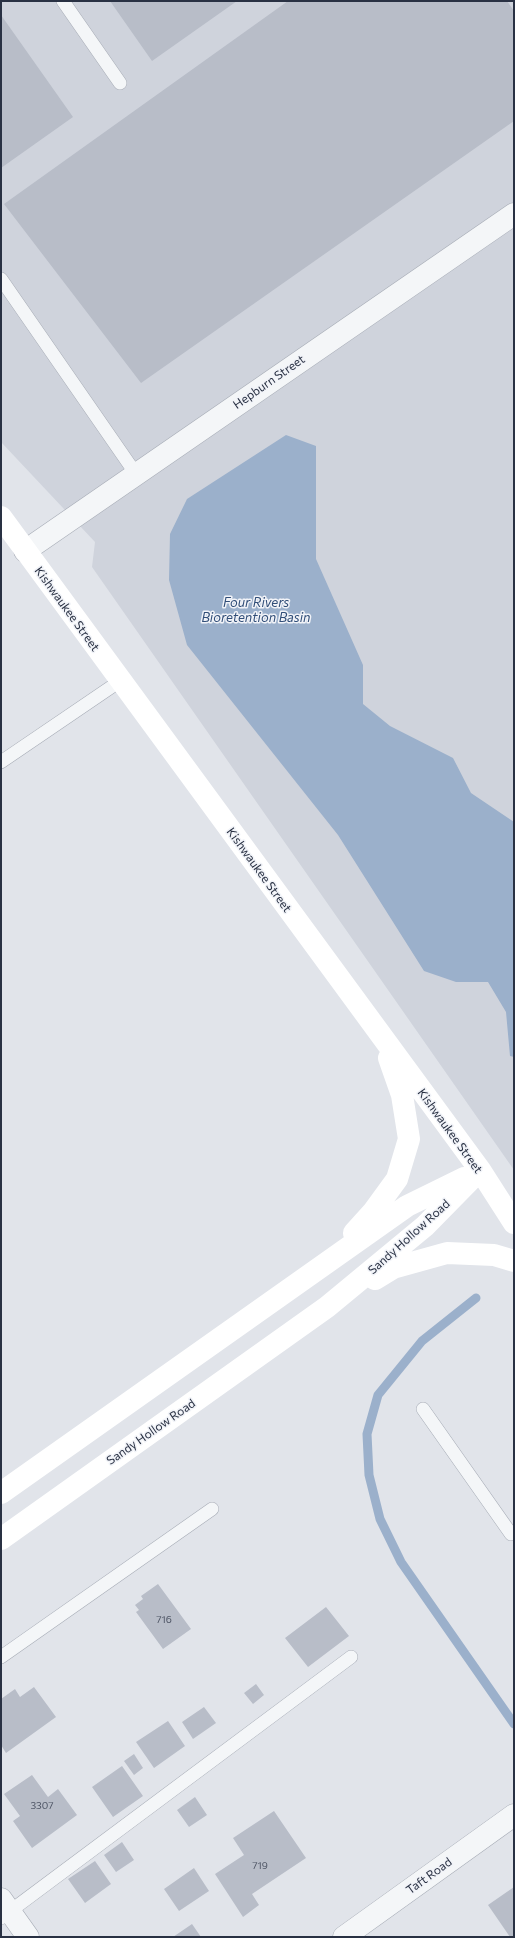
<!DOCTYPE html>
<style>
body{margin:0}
#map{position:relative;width:515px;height:1938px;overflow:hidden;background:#e1e4ea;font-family:Commissioner,sans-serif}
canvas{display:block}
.frame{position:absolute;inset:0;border:2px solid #293143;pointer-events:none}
</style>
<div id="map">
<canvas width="515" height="1938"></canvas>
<div class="frame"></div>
</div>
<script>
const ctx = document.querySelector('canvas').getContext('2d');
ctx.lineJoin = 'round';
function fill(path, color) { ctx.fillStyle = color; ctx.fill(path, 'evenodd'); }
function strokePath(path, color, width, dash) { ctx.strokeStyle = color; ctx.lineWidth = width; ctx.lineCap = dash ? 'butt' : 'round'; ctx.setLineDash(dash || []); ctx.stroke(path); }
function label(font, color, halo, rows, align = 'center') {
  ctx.font = font + ' Commissioner,sans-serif'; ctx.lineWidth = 3; ctx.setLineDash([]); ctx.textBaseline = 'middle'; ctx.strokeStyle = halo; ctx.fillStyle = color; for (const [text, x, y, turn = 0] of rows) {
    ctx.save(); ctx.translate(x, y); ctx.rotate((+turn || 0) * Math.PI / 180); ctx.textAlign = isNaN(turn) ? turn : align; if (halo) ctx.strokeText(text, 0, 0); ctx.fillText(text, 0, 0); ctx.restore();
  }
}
fill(new Path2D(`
 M1,1H514V1170L92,567L95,542L1,442Z`), '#cfd3dc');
fill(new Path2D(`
 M286,435L316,446V559L363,665V704L390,726L453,758L471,793L514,822V1057L510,1056L506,1012L488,982H456L424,971L338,835L187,645L169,580L170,534L187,499Z`), '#9bb0cb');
strokePath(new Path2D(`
 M476,1298L422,1341L378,1395L367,1434L369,1475L380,1519L401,1562L514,1724`), '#9bb0cb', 9);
fill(new Path2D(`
 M110,1H237L152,61Z
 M288,1H507L514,11V121L141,383L4,204Z
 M1,15L73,117L1,168Z
 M158,1584L191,1629L163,1649L136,1612L139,1610L135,1605L143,1599L141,1596Z
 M326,1607L349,1636L308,1667L285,1638Z
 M256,1684L264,1695L253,1704L244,1693Z
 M34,1687L56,1717L6,1753L1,1745V1699L15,1689L20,1697Z
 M204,1707L216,1723L193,1739L182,1722Z
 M168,1721L185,1746L154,1768L136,1742Z
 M134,1754L143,1768L134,1775L124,1761Z
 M122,1766L143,1796L113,1817L92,1787Z
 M32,1775L48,1797L58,1789L77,1815L32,1848L13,1821L20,1816L4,1794Z
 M195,1797L207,1815L189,1827L177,1810Z
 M274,1811L306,1858L252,1894L259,1905L243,1917L215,1874L244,1855L233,1838Z
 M122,1842L134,1860L116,1872L104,1855Z
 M95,1861L111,1884L85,1903L68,1879Z
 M194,1868L209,1891L179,1911L164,1889Z
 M514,1887V1937H510L488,1905Z
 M192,1924L201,1937H173Z`), '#b8bdc8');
const lane = new Path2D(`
 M63,1L120,83
 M1,279L136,474
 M1,762L120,681
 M423,1409L511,1534L514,1532
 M1,1657L212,1509
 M1,1918L351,1657`);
const street = new Path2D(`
 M25,551L514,214
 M1,1899L28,1937
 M344,1937L514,1815`);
strokePath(lane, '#a6abb5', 14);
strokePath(street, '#a6abb5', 23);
strokePath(lane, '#f4f6f8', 13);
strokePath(street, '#f4f6f8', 22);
strokePath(new Path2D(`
 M1,517L480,1170L514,1223
 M354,1233L373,1212L397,1179L409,1139L402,1095L389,1058
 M375,1279L393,1268L447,1253L494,1255L514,1261
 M1,1493L407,1206L464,1178
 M1,1539L327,1307L425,1226L480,1170`), '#fff', 22);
label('10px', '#4d5464', null, [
 ["716",164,1620],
 ["3307",42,1806],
 ["719",260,1866]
]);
label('12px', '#293143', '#f1f3f8', [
 ["Hepburn Street",269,382,-35],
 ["Kishwaukee Street",67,609,54],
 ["Kishwaukee Street",259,870,54],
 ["Kishwaukee Street",450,1131,54],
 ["Sandy Hollow Road",409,1237,-42],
 ["Sandy Hollow Road",151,1432,-35],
 ["Taft Road",429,1876,-36]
]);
label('italic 13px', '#314e78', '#f1f3f8', [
 ["Four Rivers",256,603],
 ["Bioretention Basin",256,618]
]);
</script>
